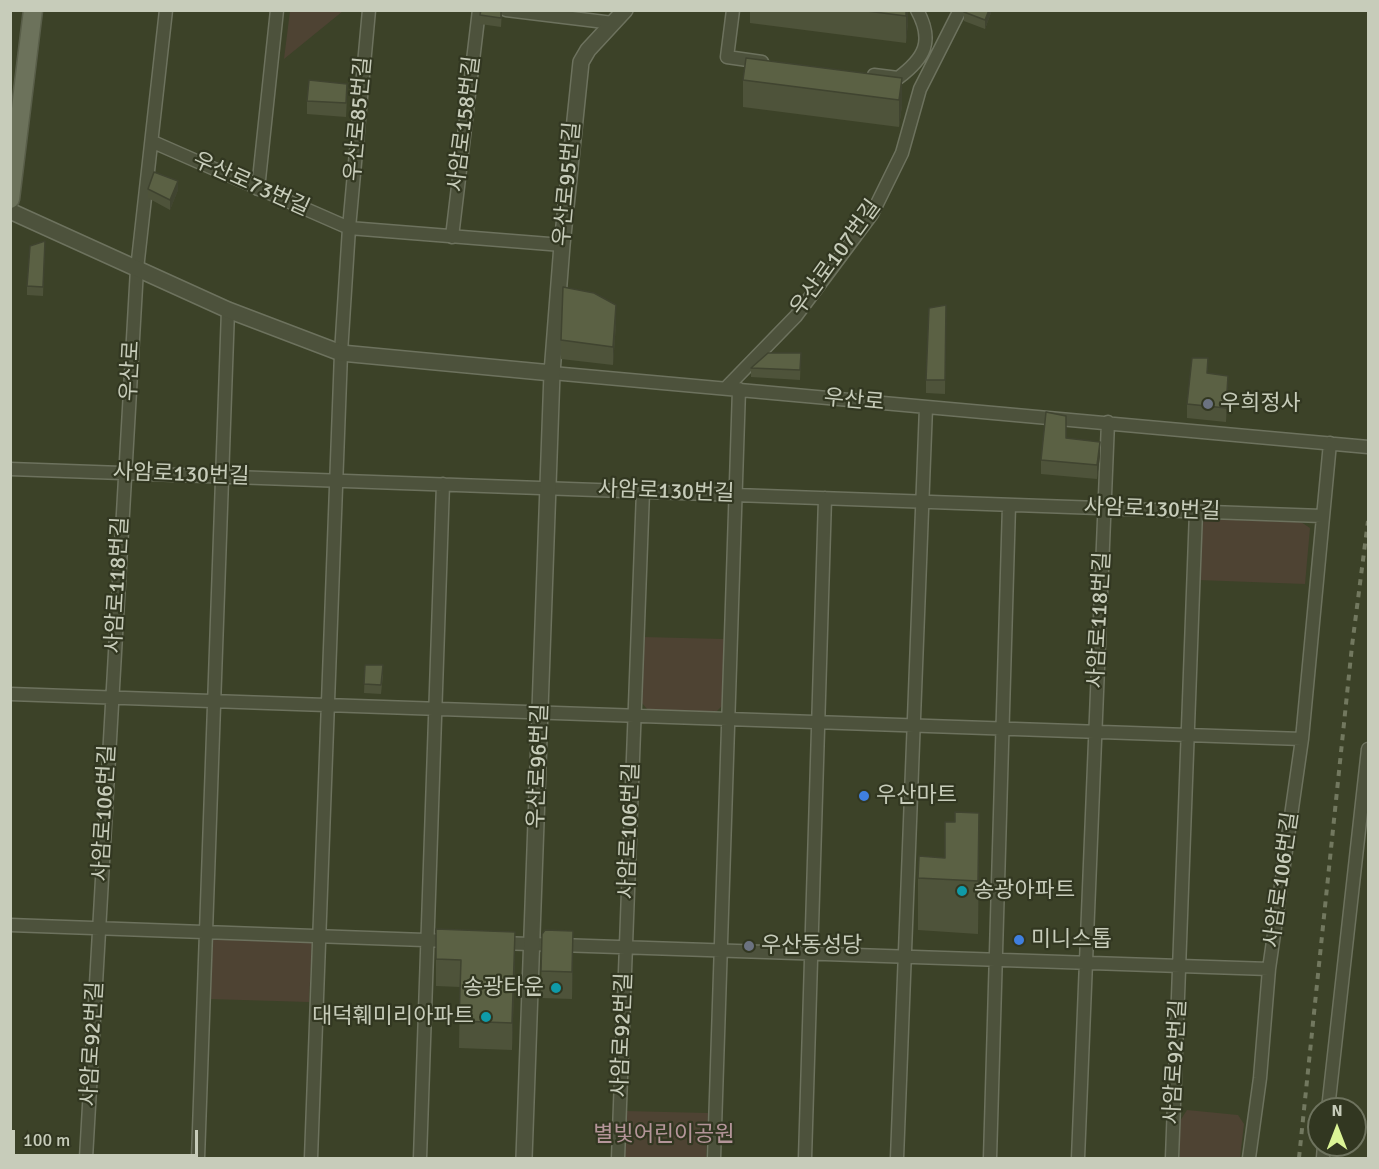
<!DOCTYPE html>
<meta charset="utf-8">
<style>
body{margin:0}
#map{position:relative;width:1379px;height:1169px;overflow:hidden;background:#3c4228;font-family:Signika,sans-serif}
canvas{display:block}
.frame{position:absolute;inset:0;border:12px solid #c7ccba;pointer-events:none}
.north{position:absolute;left:1307px;top:1097px;width:60px;height:60px;box-sizing:border-box;background:#323721;border:2px solid #6e735e;border-radius:50%;rotate:0deg;font-size:16px;font-weight:700;line-height:24px;text-align:center;color:#c7ccba}
.north::after{content:'';display:block;margin:auto;width:21px;height:27px;background:#dbf496;clip-path:polygon(50% 0,100% 100%,50% 72%,0 100%)}
.scale{position:absolute;left:12px;top:1130px;width:186px;height:27px;box-sizing:border-box;border:3px solid #c7ccba;border-top:0;padding-left:8px;font-size:18px;line-height:21px;white-space:nowrap;color:#c7ccba;-webkit-text-stroke:4px #323721;paint-order:stroke}
</style>
<div id="map">
<canvas width="1379" height="1169"></canvas>
<div class="frame"></div>
<div class="north">N</div>
<div class="scale">100 m</div>
</div>
<script>
const ctx = document.querySelector('canvas').getContext('2d');
ctx.lineJoin = 'round';
function fill(path, color) { ctx.fillStyle = color; ctx.fill(path, 'evenodd'); }
function strokePath(path, color, width, dash) { ctx.strokeStyle = color; ctx.lineWidth = width; ctx.lineCap = dash ? 'butt' : 'round'; ctx.setLineDash(dash || []); ctx.stroke(path); }
function label(font, color, halo, rows, align = 'center') {
  ctx.font = font + ' Signika,"Noto Sans KR",sans-serif'; ctx.lineWidth = 4.5; ctx.setLineDash([]); ctx.textBaseline = 'middle'; ctx.strokeStyle = halo; ctx.fillStyle = color; for (const [text, x, y, turn = 0] of rows) {
    ctx.save(); ctx.translate(x, y); ctx.rotate((+turn || 0) * Math.PI / 180); ctx.textAlign = isNaN(turn) ? turn : align; if (halo) ctx.strokeText(text, 0, 0); ctx.fillText(text, 0, 0); ctx.restore();
  }
}
fill(new Path2D(`
 M290,11V10L343,11L284,59Z
 M1206,519L1301,522L1310,528L1305,584L1198,580L1200,526Z
 M643,637L724,639L722,706L716,712L647,709L641,702Z
 M211,938L312,941L309,1002L209,999Z
 M1187,1110L1238,1115L1244,1124L1240,1158H1180V1121Z
 M625,1111L708,1113L706,1158H623Z`), '#4e4333');
const minor = new Path2D(`
 M506,10L613,23
 M733,10L727,57L762,62
 M874,75L898,78C925,58 934,41 917,10
 M153,142L349,228L562,245
 M258,189L277,10
 M452,237L479,10
 M552,373L1368,447
 M726,388L796,316L872,214L902,153L920,89L960,10
 M10,469L1322,516
 M10,694L1302,739
 M10,925L452,941
 M500,943L1269,969
 M1328,1109L1368,749
 M86,1158L137,269L166,10
 M198,1158L228,310
 M311,1158L341,353L349,228L369,10
 M420,1158L443,484
 M618,1158L643,491
 M714,1158L739,389
 M805,1158L825,498
 M897,1158L926,407
 M990,1158L1009,505
 M1078,1158L1108,422
 M1172,1158L1196,511
 M1249,1158L1260,1078L1269,969L1302,739L1330,443
 M1323,1158L1324,1145`);
const tertiary = new Path2D(`
 M10,211L228,310L341,353L552,373
 M524,1158L552,373L562,245L581,62L588,50L625,10`);
const primary = new Path2D(`
 M10,199L33,10`);
strokePath(minor, '#6d725e', 15);
strokePath(tertiary, '#6d725e', 18);
strokePath(primary, '#595e49', 21);
strokePath(minor, '#4d523c', 12);
strokePath(tertiary, '#4d523c', 15);
strokePath(primary, '#6c725b', 18);
strokePath(new Path2D(`
 M1299,1158L1352,646L1368,521`), '#72785f', 4, [6, 6]);
fill(new Path2D(`
 M502,10L501,27L480,24V15Z
 M750,10H908V21L906,43L750,23Z
 M992,10L985,29L964,21V12Z
 M902,78V105L899,127L743,107V80Z
 M347,97L346,117L307,114V101Z
 M148,189L178,190L170,210L148,198Z
 M45,241L43,296L27,295V286Z
 M946,305L945,394L926,393V380Z
 M616,323L613,365L561,359V340Z
 M801,353L800,380L751,377V368Z
 M1208,373L1228,390L1226,422L1187,418V404Z
 M1066,438L1100,456L1097,479L1041,474V460Z
 M365,665L383,675L381,694L364,693Z
 M979,866L978,934L918,930V878Z
 M542,934L573,958L572,999L541,998Z
 M436,959H515L512,1050L459,1048L460,987L436,986Z`), '#4e533a');
fill(new Path2D(`
 M906,10H908V21L906,43Z
 M989,10H992L985,29V20Z
 M902,78V105L899,127V100Z
 M178,181V190L170,210V200Z
 M616,305V323L613,365V347Z
 M1228,376V390L1226,422V408Z
 M1100,442V456L1097,479V465Z
 M979,813V866L978,934V881Z
 M573,931V958L572,999V972Z
 M515,932V959L512,1050V1023Z`), '#404430');
const building = new Path2D(`
 M481,10H501V18L480,15Z
 M859,10H906V16Z
 M964,10H989L985,20L964,12Z
 M746,58L902,78L899,100L743,80Z
 M309,80L347,84L346,103L307,101Z
 M154,172L178,181L170,200L148,189Z
 M45,241L43,287L27,286L30,246Z
 M563,287L594,293L616,305L613,347L561,340Z
 M946,305L945,380H926L929,308Z
 M768,353H801L800,370L751,368Z
 M1192,358H1208L1207,373L1228,376L1226,408L1187,404Z
 M1046,412L1066,416V438L1100,442L1097,465L1041,460Z
 M365,665H383L381,685L364,684Z
 M955,812L979,813L978,881L918,878L919,856L945,858V822H955Z
 M436,929L515,932L512,1023L459,1021L461,960L436,959Z
 M545,930L573,931L572,972L541,971L542,934Z`);
fill(building, '#5b6144');
strokePath(building, '#404430', 1.5);
for (const [x, y, r, color] of [
 [1208,404,6,"#6b7280"],
 [864,796,6,"#3f7fe0"],
 [962,891,6,"#0f9aa8"],
 [1019,940,6,"#3f7fe0"],
 [749,946,6,"#6b7280"],
 [556,988,6,"#0f9aa8"],
 [486,1017,6,"#0f9aa8"]
]) { const dot = new Path2D(); dot.arc(x, y, r, 0, 2 * Math.PI); ctx.fillStyle = color; ctx.fill(dot); strokePath(dot, '#323721', 2); }
label('22px', '#c7ccba', '#323721', [
 ["우산로85번길",359,119,-85],
 ["사암로158번길",465,124,-83],
 ["우산로95번길",568,184,-85],
 ["우산로73번길",251,185,24],
 ["우산로107번길",836,258,-54],
 ["우산로",131,371,-87],
 ["우산로",854,401,5],
 ["사암로130번길",181,475,2],
 ["사암로130번길",666,492,2],
 ["사암로130번길",1152,510,2],
 ["사암로118번길",118,585,-87],
 ["사암로118번길",1100,620,-87],
 ["우산로96번길",539,766,-88],
 ["사암로106번길",105,813,-87],
 ["사암로106번길",630,831,-88],
 ["사암로106번길",1282,880,-82],
 ["사암로92번길",623,1035,-88],
 ["사암로92번길",93,1044,-87],
 ["사암로92번길",1176,1062,-87]
]);
label('22px', '#c7ccba', '#323721', [
 ["우희정사",1220,404],
 ["우산마트",876,796],
 ["송광아파트",974,891],
 ["미니스톱",1031,940],
 ["우산동성당",761,946],
 ["송광타운",544,988,"right"],
 ["대덕훼미리아파트",474,1017,"right"]
], 'left');
label('22px', '#b49599', '#323721', [
 ["별빛어린이공원",664,1135]
]);
</script>
